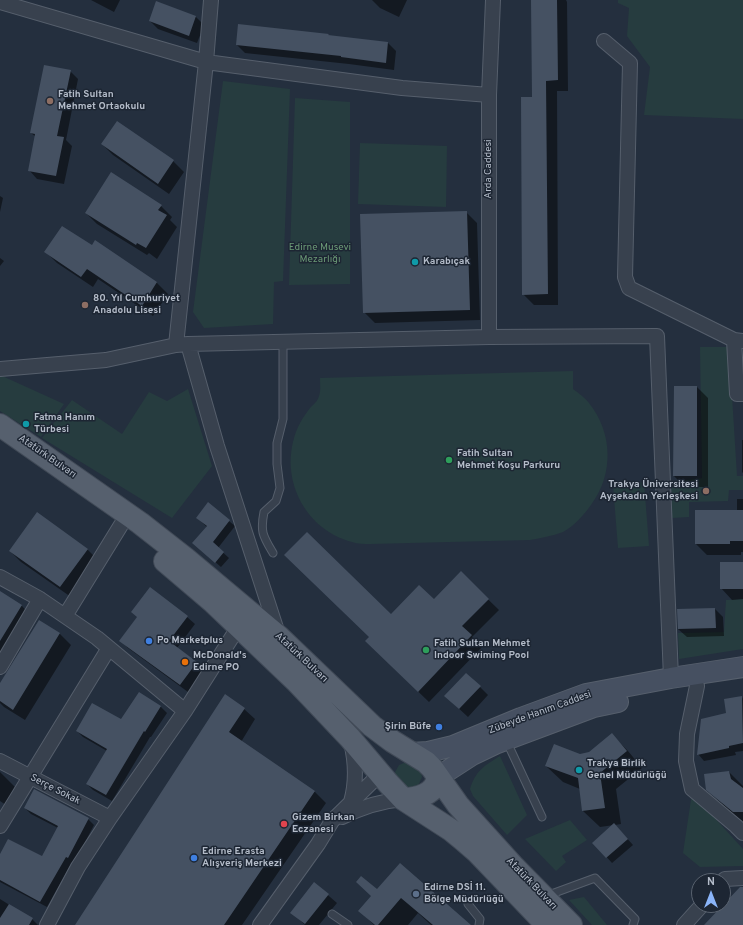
<!DOCTYPE html>
<meta charset="utf-8">
<style>
body{margin:0}
#map{position:relative;width:743px;height:925px;overflow:hidden;background:#242f3e;font-family:Overpass,sans-serif}
canvas{display:block}
.north{position:absolute;left:691px;top:873px;width:40px;height:40px;box-sizing:border-box;background:#1d2633;border:1px solid #59626f;border-radius:50%;rotate:0deg;font-size:11px;font-weight:700;line-height:16px;text-align:center;color:#b4bcc9}
.north::after{content:'';display:block;margin:auto;width:14px;height:18px;background:#8ab4f8;clip-path:polygon(50% 0,100% 100%,50% 72%,0 100%)}
</style>
<div id="map">
<canvas width="743" height="925"></canvas>
<div class="north">N</div>
</div>
<script>
const ctx = document.querySelector('canvas').getContext('2d');
ctx.lineJoin = 'round';
function fill(path, color) { ctx.fillStyle = color; ctx.fill(path, 'evenodd'); }
function strokePath(path, color, width, dash) { ctx.strokeStyle = color; ctx.lineWidth = width; ctx.lineCap = dash ? 'butt' : 'round'; ctx.setLineDash(dash || []); ctx.stroke(path); }
function label(font, color, halo, rows, align = 'center') {
  ctx.font = font + ' Overpass,sans-serif'; ctx.lineWidth = 3; ctx.setLineDash([]); ctx.textBaseline = 'middle'; ctx.strokeStyle = halo; ctx.fillStyle = color; for (const [text, x, y, turn = 0] of rows) {
    ctx.save(); ctx.translate(x, y); ctx.rotate((+turn || 0) * Math.PI / 180); ctx.textAlign = isNaN(turn) ? turn : align; if (halo) ctx.strokeText(text, 0, 0); ctx.fillText(text, 0, 0); ctx.restore();
  }
}
fill(new Path2D(`
 M618,0H743V119L644,115L650,67L627,36L629,8L618,3Z
 M223,81L290,89L283,281L274,282L273,324L204,328L193,312Z
 M295,98L350,102V284L289,285Z
 M360,143L447,146L446,207L358,204Z
 M700,347H729L737,476H743V490H729L728,501L689,502V517L672,518L671,482L702,478Z
 M573,371V389C579,393 585,398 589,403C613,433 614,474 591,505C584,515 574,526 563,532C552,536 541,538 530,540L370,544C364,544 358,544 352,542C307,530 281,483 294,438C297,427 303,417 310,408C313,405 318,401 319,396C321,391 320,384 320,378Z
 M0,375L64,404L41,437L0,411Z
 M188,389L212,466L172,518L42,438L72,400L122,434L149,392L167,401Z
 M644,482L649,546L618,548L613,485Z
 M743,599V649L679,659L678,633L724,632L726,600Z
 M500,756L527,815L507,835L473,796L470,789C476,770 484,766 500,756Z
 M404,763H409L421,771L422,777L418,786L409,791L394,774L399,765Z
 M692,793L743,849V866L700,867L683,853Z
 M570,820L587,840L562,856L566,862L556,871L525,839Z
 M584,897L607,925H592L569,900Z`), '#263c3f');
fill(new Path2D(`
 M91,0H120L114,12Z
 M372,0H407L399,17L380,8Z
 M532,0H566L567,2L568,91H557L558,305H534L523,294L533,98Z
 M157,2L196,17L204,25L197,43L158,29L150,21Z
 M239,26L388,43L396,51L394,70L349,64L245,53L237,45Z
 M70,71L78,79L66,140L72,146L64,184L37,179L29,170L36,137L31,133Z
 M102,144L173,161L184,172L169,194L113,155Z
 M0,196L3,198L0,212Z
 M161,206L172,217L170,220L177,227L157,259L149,253L147,255L97,224L86,213Z
 M466,212L477,223L480,320L375,323L364,312Z
 M95,242L157,283L168,294L153,316L98,279L93,287L57,263L46,252L92,247Z
 M0,258L4,261L0,266Z
 M697,387L708,398V487H685L674,476Z
 M742,440H743V473L742,472Z
 M737,499H743V552H741V555H707L696,544L737,511Z
 M208,504L235,526L218,548L229,558L221,567L199,548L207,527L197,518Z
 M87,549L98,560L71,597L21,562L10,551Z
 M743,563V599L732,600L721,588Z
 M461,573L499,610L472,637L482,647L429,702L377,652L391,616L434,600Z
 M0,594L22,606L31,616L0,666Z
 M715,609L723,617L724,636L687,637L678,629Z
 M187,617L195,624L177,648L197,662L204,670L188,692L128,648L121,641Z
 M39,622L60,634L71,645L25,720L4,707L0,703V685Z
 M480,687L488,695L468,717L454,704Z
 M139,693L161,707L167,713L151,737H150L112,801L93,790L87,784L107,751L83,737L77,731L122,721Z
 M742,697L743,699V751L735,752L736,755L704,761L698,754Z
 M244,709L255,719L241,742L315,792L326,803L242,925H76Z
 M612,735L628,751L642,768L616,789L621,824L615,825L633,845L612,863L594,843L614,825L600,827L583,811L580,789L563,782L546,766L580,755L589,753Z
 M0,772L15,787L6,805L0,801Z
 M729,772L743,786V822L724,806L707,789Z
 M25,808L88,819L94,825L74,863L72,862L47,907L0,882V857L42,858L58,828L31,814Z
 M400,865L470,925H431L418,913L408,925H374L360,911Z
 M315,884L337,903L319,925H305L292,912Z
 M0,899L32,919L38,925H0Z`), '#0007');
fill(new Path2D(`
 M531,0H557L558,80L546,81L548,294L522,295L521,97H532Z
 M156,1L196,16L189,36L149,21Z
 M238,24L329,34L328,35L388,42L386,63L341,57V56L236,45Z
 M44,65L71,70L57,136L64,137L56,176L28,171L35,134L30,133Z
 M117,121L174,160L158,184L101,144Z
 M111,172L162,205L158,210L167,215L146,248L137,243L136,245L85,213Z
 M467,211L470,310L363,313L360,214Z
 M62,226L92,245L95,240L157,282L142,306L87,269L81,277L44,252Z
 M674,386H697V476H673Z
 M208,502L230,520L213,542L224,552L215,563L192,543L207,526L196,518Z
 M695,510H743V541H730V544H695Z
 M37,512L88,549L60,587L9,551Z
 M307,532L391,614L419,585L434,599L461,571L489,599L462,626L472,635L418,692L365,641L369,637L284,555Z
 M720,562H743V589H720Z
 M150,587L188,616L169,641L197,662L180,685L119,641L137,617L131,612Z
 M0,591L22,605L0,641Z
 M715,608L716,628L678,629L677,609Z
 M39,620L60,633L13,710L0,701V683Z
 M466,673L481,686L459,709L444,696Z
 M139,692L161,706L145,732L144,731L106,795L86,784L107,749L76,731L92,703L121,719Z
 M225,694L245,708L229,732L315,791L224,925H75Z
 M742,696L743,743L729,746V748L697,755L701,719L726,713L724,699Z
 M612,733L627,751L600,773L605,808L582,811L578,778L545,766L554,744L580,754L589,752Z
 M729,771L731,779L743,788V812H733L706,790L704,774Z
 M34,789L89,818L68,858L66,857L40,902L0,880V854L8,839L42,856L58,826L24,808Z
 M614,823L628,839L606,858L592,843Z
 M400,863L471,925H433L401,898L378,925H375L358,911L371,896L356,882L361,876L377,889Z
 M314,882L329,894L305,924L290,913Z
 M740,887H743V925H704Z
 M9,904L33,918L29,925H0V918Z`), '#455162');
const lane = new Path2D(`
 M273,553C263,536 260,532 264,512L276,501L280,488L277,464V443L283,419V341
 M506,740L542,817
 M546,896L595,878L635,919L633,925
 M468,904L480,919L479,925
 M332,914L348,925`);
const street = new Path2D(`
 M0,2L206,62L402,88L489,95
 M604,41L630,63L625,277L629,288L734,340L743,341
 M489,337V95L493,0
 M734,340L737,394H743
 M188,344L217,446L278,634
 M176,345L206,62L211,0
 M0,369L106,360L176,345L188,344L489,337L657,336L671,678
 M0,577L40,599L97,638L185,711
 M65,616L121,525
 M0,667L40,599
 M697,686L687,734L686,761L692,789L736,826L743,833
 M351,742C356,763 357,781 351,802
 M0,761L110,818
 M342,817C362,807 380,801 403,799
 M0,826L109,648
 M723,881L725,879L743,878
 M47,925L78,867L110,818L185,711L239,626
 M260,925L318,844L332,821L380,774
 M684,925L702,905`);
const secondary = new Path2D(`
 M411,753L428,752L453,746L521,718L586,694L671,678L743,667
 M438,777L472,755L495,744L594,707L618,702`);
const primary = new Path2D(`
 M0,425L140,523L186,559L279,637L372,726L392,741L426,762L432,768L458,805L514,867L571,925
 M165,561L212,601L296,681L350,738L388,783L403,799L451,830L462,839L477,852L547,925
 M403,799C417,799 436,794 438,777`);
strokePath(lane, '#565f6c', 9);
strokePath(street, '#565f6c', 16);
strokePath(secondary, '#565f6c', 22);
strokePath(primary, '#414a57', 24);
strokePath(lane, '#38414e', 7);
strokePath(street, '#38414e', 14);
strokePath(secondary, '#465061', 20);
strokePath(primary, '#56606e', 22);
for (const [x, y, r, color] of [
 [50,101,4,"#8d6e63"],
 [415,262,4,"#0f9aa8"],
 [85,305,4,"#8d6e63"],
 [26,424,4,"#0f9aa8"],
 [449,460,4,"#2e9e5b"],
 [706,491,4,"#8d6e63"],
 [149,641,4,"#3f7fe0"],
 [426,650,4,"#2e9e5b"],
 [185,662,4,"#e8710a"],
 [439,727,4,"#3f7fe0"],
 [579,770,4,"#0f9aa8"],
 [284,824,4,"#e0444e"],
 [194,858,4,"#3f7fe0"],
 [416,894,4,"#5c6f8a"]
]) { const dot = new Path2D(); dot.arc(x, y, r, 0, 2 * Math.PI); ctx.fillStyle = color; ctx.fill(dot); strokePath(dot, '#1d2633', 1.5); }
label('bold 10px', '#b4bcc9', '#1d2633', [
 ["Fatih Sultan",58,95],
 ["Mehmet Ortaokulu",58,107],
 ["Karabıçak",423,262],
 ["80. Yıl Cumhuriyet",93,299],
 ["Anadolu Lisesi",93,311],
 ["Fatma Hanım",34,418],
 ["Türbesi",34,430],
 ["Fatih Sultan",457,454],
 ["Mehmet Koşu Parkuru",457,466],
 ["Trakya Üniversitesi",698,485,"right"],
 ["Ayşekadın Yerleşkesi",698,497,"right"],
 ["Po Marketplus",157,641],
 ["Fatih Sultan Mehmet",434,644],
 ["Indoor Swiming Pool",434,656],
 ["McDonald's",193,656],
 ["Edirne PO",193,668],
 ["Şirin Büfe",431,727,"right"],
 ["Trakya Birlik",587,764],
 ["Genel Müdürlüğü",587,776],
 ["Gizem Birkan",292,818],
 ["Eczanesi",292,830],
 ["Edirne Erasta",202,852],
 ["Alışveriş Merkezi",202,864],
 ["Edirne DSİ 11.",424,888],
 ["Bölge Müdürlüğü",424,900]
], 'left');
label('10px', '#b4bcc9', '#1d2633', [
 ["Arda Caddesi",489,169,-90],
 ["Atatürk Bulvarı",47,457,35],
 ["Atatürk Bulvarı",301,658,43],
 ["Zübeyde Hanım Caddesi",540,713,-20],
 ["Serçe Sokak",55,790,27],
 ["Atatürk Bulvarı",531,884,46]
]);
label('10px', '#6b9a76', '#1d2633', [
 ["Edirne Musevi",320,248],
 ["Mezarlığı",320,260]
]);
</script>
